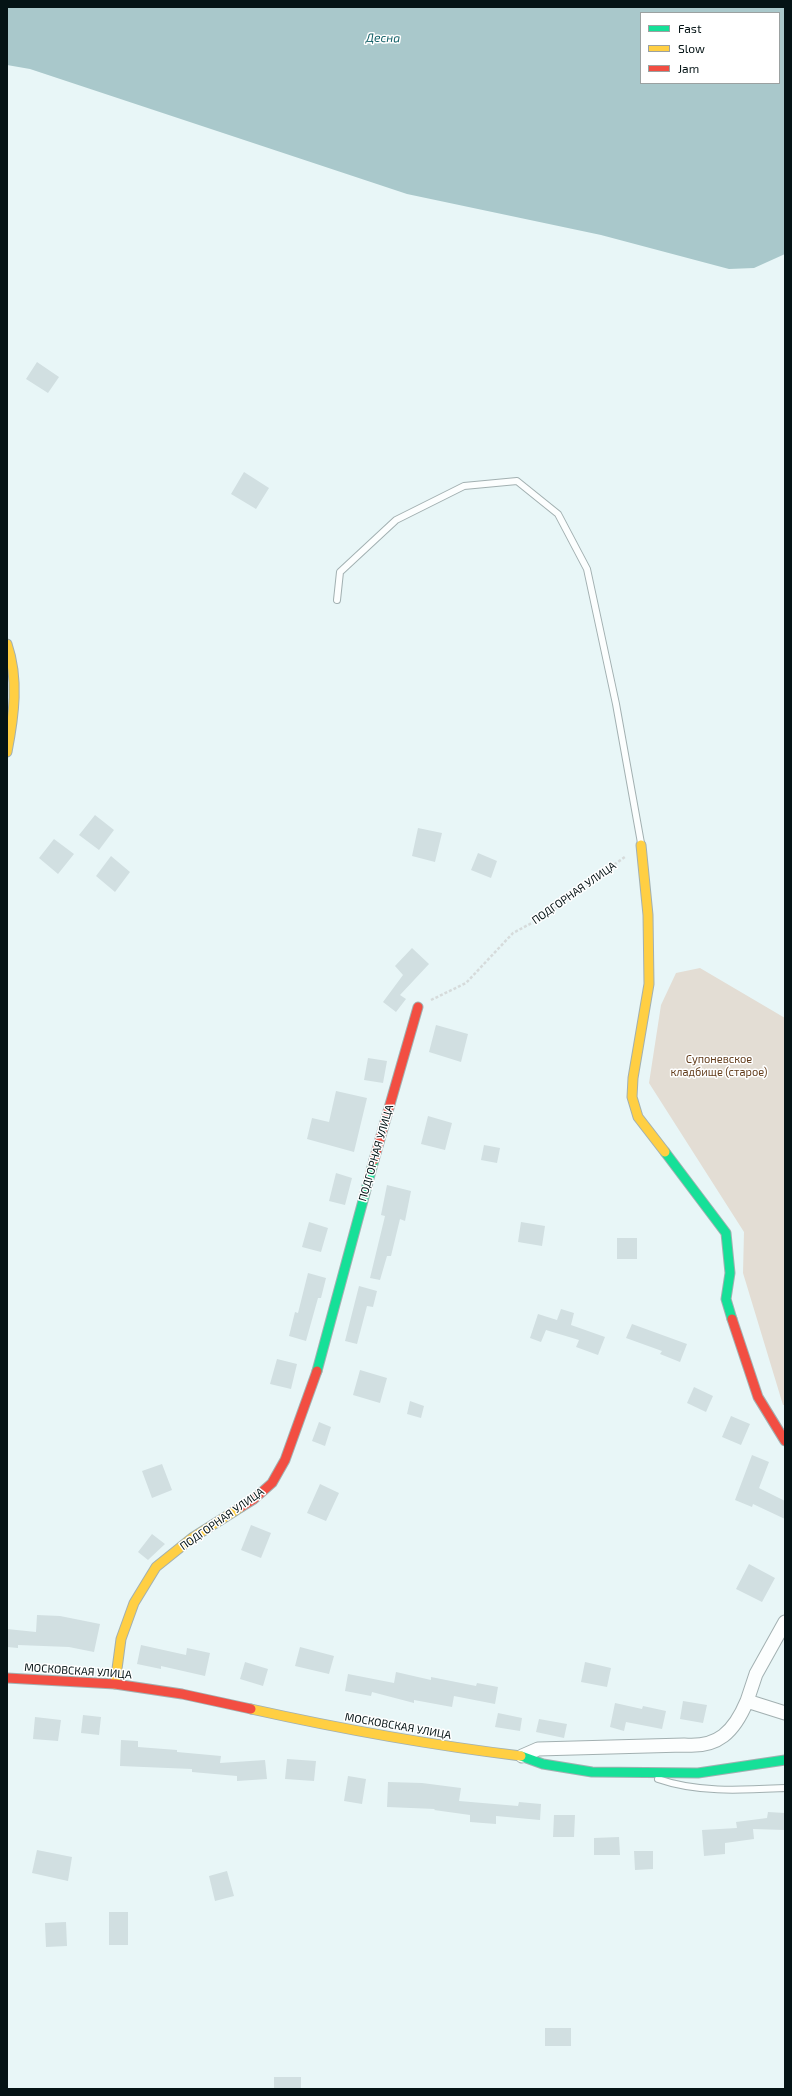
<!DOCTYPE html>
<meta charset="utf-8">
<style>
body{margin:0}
#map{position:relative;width:792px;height:2096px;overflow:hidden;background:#e8f6f7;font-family:"Exo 2",sans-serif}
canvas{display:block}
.frame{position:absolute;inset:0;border:8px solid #041315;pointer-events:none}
.legend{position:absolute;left:640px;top:12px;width:140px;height:72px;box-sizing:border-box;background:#fff;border:1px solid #9ba1a1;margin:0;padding:5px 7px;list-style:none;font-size:12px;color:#041315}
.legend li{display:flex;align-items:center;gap:8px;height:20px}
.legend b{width:20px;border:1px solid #9ba1a1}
</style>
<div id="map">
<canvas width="792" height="2096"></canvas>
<div class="frame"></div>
<ul class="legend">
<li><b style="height:5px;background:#16e098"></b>Fast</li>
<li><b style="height:5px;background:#ffcf43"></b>Slow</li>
<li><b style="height:5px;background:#f24e42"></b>Jam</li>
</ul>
</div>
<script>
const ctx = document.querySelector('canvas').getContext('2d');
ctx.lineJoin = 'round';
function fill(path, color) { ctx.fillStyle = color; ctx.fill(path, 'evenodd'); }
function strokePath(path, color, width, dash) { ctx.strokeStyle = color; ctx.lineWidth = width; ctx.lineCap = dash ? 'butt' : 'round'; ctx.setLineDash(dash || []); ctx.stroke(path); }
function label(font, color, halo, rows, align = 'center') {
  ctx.font = font + ' "Exo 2",sans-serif'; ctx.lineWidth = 3; ctx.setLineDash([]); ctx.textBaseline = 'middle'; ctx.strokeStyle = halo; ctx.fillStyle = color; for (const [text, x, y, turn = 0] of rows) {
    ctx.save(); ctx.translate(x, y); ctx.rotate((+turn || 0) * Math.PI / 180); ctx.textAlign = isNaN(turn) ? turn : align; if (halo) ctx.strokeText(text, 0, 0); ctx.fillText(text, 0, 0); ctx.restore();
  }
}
fill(new Path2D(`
 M700,968L785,1018V1405H783L743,1273L744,1232L649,1083L661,1005L676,973Z`), '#e3ddd4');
fill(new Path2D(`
 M7,7H785V254L754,268L729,269L601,235L407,194L30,69L7,65ZM641,13H779V83H641Z`), '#a9c8cb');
fill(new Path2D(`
 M37,362L59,377L48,393L26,379Z
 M244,472L269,488L256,509L231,494Z
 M95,815L114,830L99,850L79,835Z
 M418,828L442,833L435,862L412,856Z
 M54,839L74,854L58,874L39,858Z
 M478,853L497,861L491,878L471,870Z
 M111,856L130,872L115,892L96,876Z
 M412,948L429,964L400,995L406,999L396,1012L383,1002L403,975L395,966Z
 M436,1025L468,1034L461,1062L429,1052Z
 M368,1058L387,1061L383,1083L364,1080Z
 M336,1091L367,1098L354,1152L307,1139L312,1118L329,1122Z
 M428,1116L452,1123L445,1150L421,1144Z
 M484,1145L500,1148L497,1163L481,1160Z
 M336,1173L352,1178L345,1205L329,1201Z
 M387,1185L411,1191L405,1221L400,1219L391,1256H387L380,1280L370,1278L385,1216L381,1215Z
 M309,1222L328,1228L321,1252L302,1247Z
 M521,1222L545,1226L542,1246L518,1242Z
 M617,1238H637V1259H617Z
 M308,1273L326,1278L321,1298H318L306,1341L289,1336L295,1312L298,1313Z
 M359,1286L377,1291L373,1307L367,1306L357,1344L345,1341Z
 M561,1309L574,1313L571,1325L605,1337L598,1355L576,1347L579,1340L546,1330L541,1342L530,1338L538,1314L557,1320Z
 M632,1324L687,1344L680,1362L660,1354L662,1351L626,1338Z
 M277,1359L297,1364L291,1389L270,1384Z
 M360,1370L387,1378L380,1403L353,1395Z
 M694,1387L713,1396L706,1412L687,1403Z
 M410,1401L424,1406L421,1418L407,1414Z
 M731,1416L750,1424L741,1445L722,1437Z
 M319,1422L331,1427L325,1446L312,1441Z
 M752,1455L769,1462L759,1488L785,1501V1519L753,1504L752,1507L735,1500Z
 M162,1464L172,1490L152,1498L142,1471Z
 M320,1484L339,1493L326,1521L307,1513Z
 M251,1525L271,1533L261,1558L241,1550Z
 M152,1534L165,1544L148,1560L138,1552Z
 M749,1564L775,1578L762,1602L736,1589Z
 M37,1615L60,1616L100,1624L94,1652L69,1647L18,1645V1648L7,1647V1629L36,1632Z
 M141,1645L186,1655L187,1648L210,1653L205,1676L161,1666V1669L137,1664Z
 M300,1647L334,1656L329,1674L295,1666Z
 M245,1662L268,1669L263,1686L240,1679Z
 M585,1662L611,1668L607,1687L581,1682Z
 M396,1672L431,1680V1677L476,1686L477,1683L498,1687L495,1704L454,1696L452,1707L414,1700V1703L372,1692L371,1696L345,1691L348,1674L394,1683Z
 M683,1701L707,1705L703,1723L680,1719Z
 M615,1703L642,1709L643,1706L666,1711L662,1729L626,1722L624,1731L610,1727Z
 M498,1713L522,1718L520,1731L495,1727Z
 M83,1715L101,1717L99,1735L81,1733Z
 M35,1717L61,1720L58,1741L33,1739Z
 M539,1719L567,1724L564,1738L536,1732Z
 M121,1740L138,1741V1747L177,1750V1752L221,1756L220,1763L265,1760L267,1779L237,1781V1776L192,1772V1769L120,1766Z
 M287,1759L316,1761L314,1781L285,1779Z
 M348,1776L366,1779L362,1804L344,1801Z
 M388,1782L422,1783L461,1788L459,1801L518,1806L519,1802L541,1804L540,1820L496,1816V1824L470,1822V1815L434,1810L435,1809L387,1807Z
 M768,1812L785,1813V1830L753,1829L754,1839L725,1843V1854L704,1856L702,1830L737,1828L736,1822L767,1818Z
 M554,1815H575L574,1837H553Z
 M619,1837L620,1855H594V1838Z
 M37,1850L72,1857L68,1881L32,1873Z
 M634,1851H653V1869L635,1870Z
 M227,1871L234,1896L215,1901L209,1876Z
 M109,1912H128V1945H109Z
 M66,1922L67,1946L46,1947L45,1923Z
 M545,2028H571V2046H545Z
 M274,2077H301V2089H274Z`), '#d1dfe1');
const lane = new Path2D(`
 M337,600L340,572L396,520L464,486L517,481L558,514L587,569L616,704L641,843
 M658,1779C698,1793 743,1790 785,1788`);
const street = new Path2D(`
 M747,1701L756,1674L785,1622
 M522,1756L538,1749L684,1745C718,1748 734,1732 747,1701L785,1713`);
const fast = new Path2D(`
 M665,1152L726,1233L730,1273L726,1299L732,1319
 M317,1371L374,1160
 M521,1756L543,1764L592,1772L698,1773L785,1760`);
const slow = new Path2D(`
 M7,644C19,679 14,716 7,752
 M641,845L648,915L649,984L633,1078L632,1097L638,1117L665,1152
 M115,1684L121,1639L134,1603L156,1567L192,1538L241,1507
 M251,1709C341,1729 430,1745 521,1756`);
const jam = new Path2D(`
 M374,1160L418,1007
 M732,1319L758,1397L785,1441
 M241,1507L254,1499L272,1483L285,1460L317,1371
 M7,1678L115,1684L182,1694L251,1709`);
strokePath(lane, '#a2b0b1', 8);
strokePath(street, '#a2b0b1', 15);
strokePath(fast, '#a2b0b1', 11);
strokePath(slow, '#a2b0b1', 11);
strokePath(jam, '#a2b0b1', 11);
strokePath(new Path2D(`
 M431,1000L466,983L513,933L543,917L626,856`), '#d6dbdb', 2.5, [3, 2]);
strokePath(lane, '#fcfefe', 6);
strokePath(street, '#fcfefe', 13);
strokePath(fast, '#16e098', 9);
strokePath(slow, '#ffcf43', 9);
strokePath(jam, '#f24e42', 9);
label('11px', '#041315', '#fff', [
 ["ПОДГОРНАЯ УЛИЦА",574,893,-35],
 ["ПОДГОРНАЯ УЛИЦА",376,1153,-74],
 ["ПОДГОРНАЯ УЛИЦА",222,1519,-35],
 ["МОСКОВСКАЯ УЛИЦА",78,1671,4],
 ["МОСКОВСКАЯ УЛИЦА",398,1726,10]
]);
label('11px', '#633d1c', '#fff', [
 ["Супоневское",719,1059],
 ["кладбище (старое)",719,1072]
]);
label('italic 12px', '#115f66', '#fff', [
 ["Десна",383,38,1]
]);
</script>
